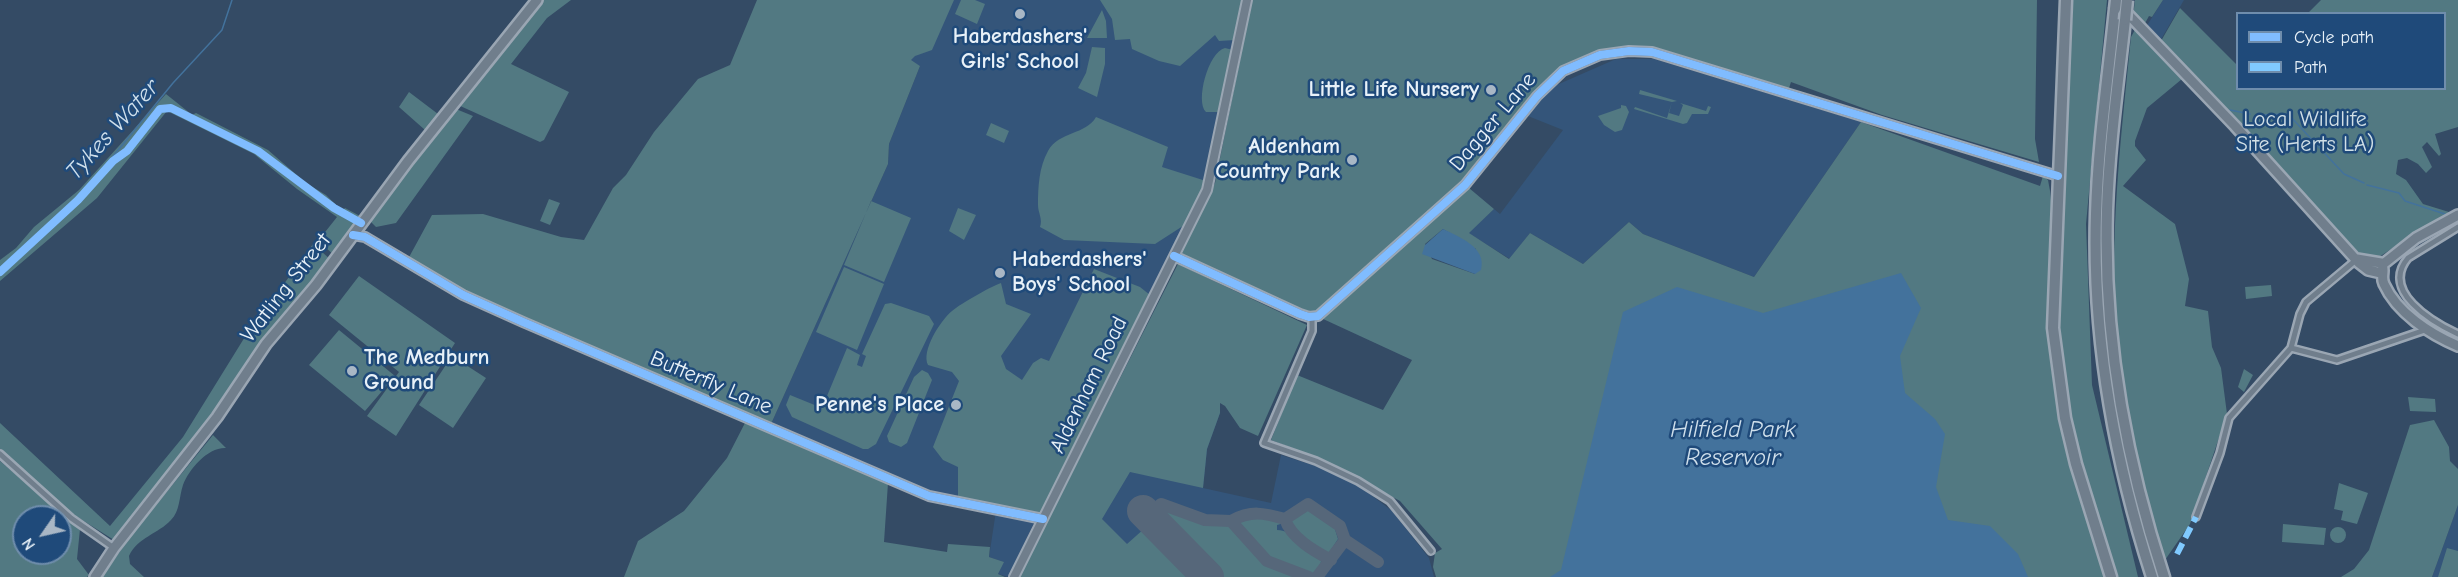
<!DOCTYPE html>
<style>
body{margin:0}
#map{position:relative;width:2458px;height:577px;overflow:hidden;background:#344b65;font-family:"Comic Neue",sans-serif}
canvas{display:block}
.legend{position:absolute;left:2236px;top:12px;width:210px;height:78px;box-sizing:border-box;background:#1f4a7a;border:2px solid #6f8dac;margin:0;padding:8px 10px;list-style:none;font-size:18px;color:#e8f1f8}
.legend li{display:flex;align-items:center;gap:12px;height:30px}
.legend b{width:30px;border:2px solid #6f8dac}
.north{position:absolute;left:12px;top:505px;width:60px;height:60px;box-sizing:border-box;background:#1f4a7a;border:2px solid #6f8dac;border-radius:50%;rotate:236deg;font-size:16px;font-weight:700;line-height:24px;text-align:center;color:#e8f1f8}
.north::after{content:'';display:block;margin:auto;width:21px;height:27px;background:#a9b7c5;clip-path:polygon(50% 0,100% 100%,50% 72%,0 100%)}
</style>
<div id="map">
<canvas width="2458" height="577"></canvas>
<ul class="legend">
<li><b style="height:8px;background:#80bcff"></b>Cycle path</li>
<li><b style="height:8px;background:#80caff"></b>Path</li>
</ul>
<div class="north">N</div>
</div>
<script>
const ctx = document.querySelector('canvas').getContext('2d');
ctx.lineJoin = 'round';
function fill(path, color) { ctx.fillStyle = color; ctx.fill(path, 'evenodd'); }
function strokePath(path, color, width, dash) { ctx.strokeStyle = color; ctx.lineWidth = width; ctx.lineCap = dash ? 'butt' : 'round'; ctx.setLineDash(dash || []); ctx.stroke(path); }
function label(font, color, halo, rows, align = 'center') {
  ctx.font = font + ' "Comic Neue",sans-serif'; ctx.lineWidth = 5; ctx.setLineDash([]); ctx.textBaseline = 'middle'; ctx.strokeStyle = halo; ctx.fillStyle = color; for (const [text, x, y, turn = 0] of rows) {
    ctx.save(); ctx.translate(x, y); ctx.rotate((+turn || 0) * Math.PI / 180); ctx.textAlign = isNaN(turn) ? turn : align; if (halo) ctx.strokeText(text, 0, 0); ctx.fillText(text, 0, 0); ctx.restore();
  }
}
fill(new Path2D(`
 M784,0H1243L1206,181L1041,513L932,494L771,424L888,164L889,144L920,66Z
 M2163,0H2184L2160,41L2146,27Z
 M1616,59H1654L1861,122L1754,277L1643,234L1629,222L1583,264L1530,233L1510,259L1468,233L1494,209L1500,214L1563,130L1528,116L1552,87Z
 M1220,402V413L1207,449L1203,488L1271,503L1281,455L1322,468L1362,488L1392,511L1429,558L1434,577H1019L1097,419Z
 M2458,505V577H2432Z
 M996,511L1035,521L1008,577L998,574L1003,562L989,557Z`), '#34557a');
fill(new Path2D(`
 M542,0H571L547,18L511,64L569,92L544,140L540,142L458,105Z
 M757,0H954L932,50L915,56L911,60L920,66L889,144L888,164L771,424C649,372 522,326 408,259L432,215L483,214L561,237L584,240L613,188L626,175L654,132L698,79L730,65Z
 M961,0H975L985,4L977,24L955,14Z
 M1100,0H1243L1235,40L1219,41L1215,35L1180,66L1159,61L1132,49L1130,39L1115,40L1112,19Z
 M1252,0H2037L2035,139L2039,162L1882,115L1791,82L1788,91L1644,48L1624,47L1594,53L1563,68L1471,176L1323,309L1307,313L1181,255L1215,183Z
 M2073,0H2107L2086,224L2092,385L2138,577H2118L2070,427L2057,353L2059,229L2065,177Z
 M2135,0H2163L2152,17L2149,16L2144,25L2133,17Z
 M2321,0H2458V127L2435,134L2441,154L2439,156L2427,142L2422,147L2432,167L2426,173L2418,164L2407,158L2398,160L2396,174L2406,180L2423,204L2449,212L2450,215L2426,226L2376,259L2358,256L2151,32L2161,41L2180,8L2237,65L2238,88H2444V14L2308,13Z
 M1102,10L1106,21L1107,38H1087Z
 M2136,28L2182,79L2147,108L2135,141V146L2146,160L2123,186L2175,224L2189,279L2185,306L2208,311L2212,347L2221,368L2227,414L2190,524L2165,560C2140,480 2119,395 2115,310C2111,218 2122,128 2131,37Z
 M1092,47L1105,48V64L1097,97L1078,88L1086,73Z
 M1225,48L1233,50L1220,112H1206C1195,102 1208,52 1225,48Z
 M1640,90L1677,101L1672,102L1669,113L1679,116L1683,105L1680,103L1706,111L1708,106L1711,107L1708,114H1692L1687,123L1683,124L1634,109L1635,107L1667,118L1672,102L1639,94Z
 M409,92L438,114L425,130L399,107Z
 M166,94L191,114L169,106L159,108L127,150L109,163L79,198L0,271V260L16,248L34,227L79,190Z
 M1621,105L1626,106L1629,112L1622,130L1615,132L1604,125L1598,116L1621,108Z
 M165,108L174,109L257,152L296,181L258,150L192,115L196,113L268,150L306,183L326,195L342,211L345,208L360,216L334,255L318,241L337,217L297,189L254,154L167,111L97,198L0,281V274L80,201Z
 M456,109L473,116L396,223L376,227L368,219Z
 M1096,117L1168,147L1162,167L1206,181L1186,224L1155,244L1064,240L1040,227C1043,219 1038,213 1038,205C1038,187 1039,167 1048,151C1059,131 1086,135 1096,117Z
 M1861,122L2040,186L2043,176L2048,180C2055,210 2050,240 2049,270C2048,299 2047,328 2050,357C2058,433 2085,505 2108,577H1436L1433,567L1435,553L1442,549L1400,501L1330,463L1271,440L1297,375L1383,410L1412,360L1321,318L1469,188L1494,209L1469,233L1509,259L1530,233L1583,264L1629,222L1643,234L1754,277ZM1443,229L1476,249L1475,274L1432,259L1425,244Z
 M991,123L1009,131L1004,143L986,135Z
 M549,199L560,203L550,225L540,221Z
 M871,201L911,218L884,282L844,265Z
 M958,208L976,215L964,240L949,231Z
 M313,244L331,260L203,431L114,540L71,513L0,449V423L110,526L183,437L243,340Z
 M1178,264L1307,325L1258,436L1240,428L1225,406L1220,403V413L1207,449L1203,488L1130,472L1102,519L1127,544L1145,528L1193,577H1019Z
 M844,267L884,284L857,350L816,332Z
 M1094,269L1140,287L1150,295L1041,513L958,497V467L943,460L933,447L959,381L952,372L928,365C921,351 940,321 952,311C962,303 988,288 1001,283L1006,304L1031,314L1001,356L1006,369L1022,380L1033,363L1041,358L1049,361Z
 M359,276L455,343L396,436L367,416L399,372L329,315Z
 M2271,285L2272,296L2246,299L2245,287Z
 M891,303L929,316L934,324L876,444L868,449H863L792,417L786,405L790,395L822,408L847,348L860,355L857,365L862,367L866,356L862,354L885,304Z
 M339,330L395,376L365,411L309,365Z
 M452,356L486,378L453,428L419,405Z
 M2244,369L2253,375L2244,392L2238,387Z
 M922,370L928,373L932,380L907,443L901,447L889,442L887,436L914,377Z
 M2408,397L2435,399L2436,412L2410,411Z
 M2434,420L2449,447L2450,461L2458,469V505L2432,577H2341L2354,569L2369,550L2410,425Z
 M746,421L888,483L884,542L947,552L948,544L990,547L989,557L1004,562L998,574L1005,577H624L638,541L684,511L727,458Z
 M213,435L226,448C208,447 189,469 183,485C179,497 180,511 171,520C158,534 138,537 129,556L130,564L144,577H102L130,537Z
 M0,461L80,529L77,559L89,575L87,577H0ZM24,517H60V553H24Z
 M2339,483L2368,493L2357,524L2341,520L2343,511L2334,509Z
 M1162,507L1208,523L1233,525L1266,563L1302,577H1222L1161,513Z
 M1307,509L1334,526L1338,539L1327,556L1313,548L1290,526V522Z
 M1252,515L1284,523L1277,525V530C1295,530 1307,551 1323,558L1315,574L1310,575L1266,557L1238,523V520Z
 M2283,524L2326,528L2324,545L2282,542Z
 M2330 535a8 8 0 1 1 16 0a8 8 0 1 1-16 0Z
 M2447,548L2458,551V577H2438Z`), '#527982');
fill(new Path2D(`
 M1443,229C1459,237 1487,247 1481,270L1475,274L1422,254L1425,245Z
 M1901,273L1921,308L1900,356L1905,393L1935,419L1945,434L1936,487L1948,520L1990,526L2018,554L2028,577H1550L1561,570L1623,312L1677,287L1763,313Z`), '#43729c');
strokePath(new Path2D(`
 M2230,110L2250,114
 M2259,115L2288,114L2344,174L2364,183
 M2367,185L2399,193L2405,201L2445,214
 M0,270L76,200L97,176L173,83L222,30L232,0`), '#43729c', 1.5);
strokePath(new Path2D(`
 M1285,519C1291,538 1314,551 1331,560
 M1152,521L1151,513L1161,504L1205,520L1231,521L1267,561L1309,577
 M1231,521C1251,510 1264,513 1285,519L1308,504L1340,526L1345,540L1378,562
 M1317,577L1345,540`), '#56677a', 12);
strokePath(new Path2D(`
 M1143,511L1208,577`), '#56677a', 32);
const street = new Path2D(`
 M2458,227L2408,258C2380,291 2432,322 2458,334
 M1312,318V331L1264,443L1316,461L1358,481L1390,501L1431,551
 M2291,348L2337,360L2425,330
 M0,454L71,518L114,548
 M2196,517L2220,453L2229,418L2291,348L2300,314L2306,302L2356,260`);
const secondary = new Path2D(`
 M353,235L365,237L463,295L523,322L929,496L1043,519
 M1174,256L1300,314L1309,317L1318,316L1465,185L1537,96L1563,71L1600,55L1629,51L1652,52L2058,176
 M1014,577L1207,190L1247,0`);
const primary = new Path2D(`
 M2124,10L2235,126L2359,263L2368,270L2381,273
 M2357,259L2381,263C2386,270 2380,276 2384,284C2397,313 2430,334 2458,346
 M2382,265L2416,238L2458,215
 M95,577L114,548L217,417L266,344L316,285L408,161L537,0`);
const highway = new Path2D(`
 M2066,0L2053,328L2065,418L2076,464L2111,577
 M2115,9C2108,77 2098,145 2096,214C2092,338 2114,459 2152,577
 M2125,20C2118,83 2109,147 2107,210C2103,336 2125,458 2164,577`);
strokePath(street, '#9aa6b3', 10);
strokePath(secondary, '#9aa6b3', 12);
strokePath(primary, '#9aa6b3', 14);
strokePath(highway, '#9aa6b3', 15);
strokePath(street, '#707e8c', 5);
strokePath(secondary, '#707e8c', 8);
strokePath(primary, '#707e8c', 9);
strokePath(highway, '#707e8c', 10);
const highwayBridge = new Path2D(`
 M2115,9L2116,0
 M2125,20L2127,0`);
strokePath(highwayBridge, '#9aa6b3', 15, []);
strokePath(highwayBridge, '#707e8c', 10);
strokePath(new Path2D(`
 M2177,554L2196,517`), '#80caff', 6, [12, 6]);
strokePath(new Path2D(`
 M353,235L365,237L463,295L523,322L929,496L1043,519
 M1174,256L1300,314L1309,317L1318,316L1465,185L1537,96L1563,71L1600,55L1629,51L1652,52L2058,176
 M0,272L78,200L113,161L127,151L160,109L171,108L258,151L334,208L361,223`), '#80bcff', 8);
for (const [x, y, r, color] of [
 [1020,14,6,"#a9b7c5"],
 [1491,90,6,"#a9b7c5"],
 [1352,160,6,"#a9b7c5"],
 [1000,273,6,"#a9b7c5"],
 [352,371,6,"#a9b7c5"],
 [956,405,6,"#a9b7c5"]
]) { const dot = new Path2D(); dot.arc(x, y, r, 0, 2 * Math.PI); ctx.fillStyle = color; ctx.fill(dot); strokePath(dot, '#1f4a7a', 2); }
label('bold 22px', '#e8f1f8', '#1f4a7a', [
 ["Haberdashers'",1020,37,"center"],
 ["Girls' School",1020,62,"center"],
 ["Little Life Nursery",1479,90],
 ["Aldenham",1340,147],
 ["Country Park",1340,172],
 ["Haberdashers'",1012,260,"left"],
 ["Boys' School",1012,285,"left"],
 ["The Medburn",364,358,"left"],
 ["Ground",364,383,"left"],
 ["Penne's Place",944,405]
], 'right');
label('22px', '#d2e0e7', '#1f4a7a', [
 ["Local Wildlife",2305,120],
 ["Site (Herts LA)",2305,145]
]);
label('22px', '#e8f1f8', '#1f4a7a', [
 ["Dagger Lane",1493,122,-50],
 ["Watling Street",286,288,-52],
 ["Butterfly Lane",711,383,23],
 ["Aldenham Road",1089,385,-64]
]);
label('italic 24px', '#cfdfeb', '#1f4a7a', [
 ["Tykes Water",113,130,-48],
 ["Hilfield Park",1733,430],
 ["Reservoir",1733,458]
]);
</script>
